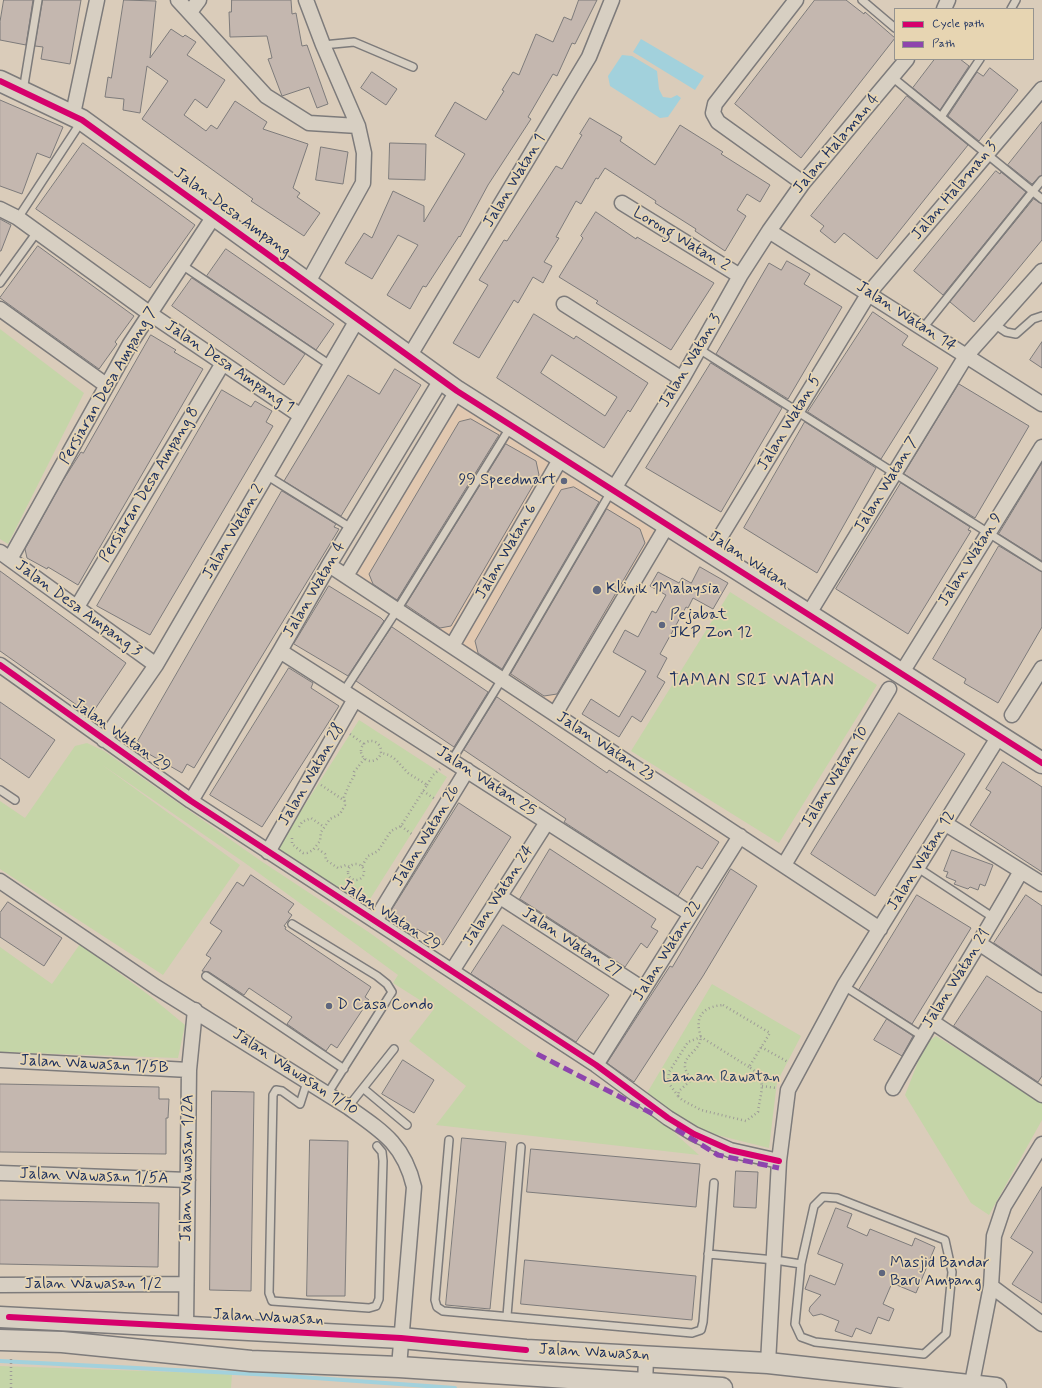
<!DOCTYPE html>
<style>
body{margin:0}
#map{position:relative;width:1042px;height:1388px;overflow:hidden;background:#daccba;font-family:Mynerve,sans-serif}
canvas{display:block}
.legend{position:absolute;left:894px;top:8px;width:140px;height:52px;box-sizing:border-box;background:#e7d5b2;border:1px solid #959390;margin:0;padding:5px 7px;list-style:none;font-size:12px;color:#1b2f5e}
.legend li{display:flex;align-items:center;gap:8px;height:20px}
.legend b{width:20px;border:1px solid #959390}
</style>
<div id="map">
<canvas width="1042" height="1388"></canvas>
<ul class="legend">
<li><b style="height:5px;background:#d6006c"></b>Cycle path</li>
<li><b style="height:5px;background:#8e44ad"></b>Path</li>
</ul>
</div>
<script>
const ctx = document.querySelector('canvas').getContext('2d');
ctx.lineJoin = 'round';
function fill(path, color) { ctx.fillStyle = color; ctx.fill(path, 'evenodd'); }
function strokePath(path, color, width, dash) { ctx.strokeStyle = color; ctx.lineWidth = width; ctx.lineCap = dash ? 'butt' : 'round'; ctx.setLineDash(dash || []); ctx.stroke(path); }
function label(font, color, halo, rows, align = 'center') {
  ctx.font = font + ' Mynerve,sans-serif'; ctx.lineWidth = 3.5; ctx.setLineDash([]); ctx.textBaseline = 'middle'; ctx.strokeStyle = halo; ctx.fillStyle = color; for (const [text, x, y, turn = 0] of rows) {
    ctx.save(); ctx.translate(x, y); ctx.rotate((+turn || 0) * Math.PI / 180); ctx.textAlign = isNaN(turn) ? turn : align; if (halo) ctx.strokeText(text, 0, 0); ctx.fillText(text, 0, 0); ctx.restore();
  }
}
fill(new Path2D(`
 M457,401L660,529L553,707L353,575Z`), '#e1c8b0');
fill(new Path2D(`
 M0,329L84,393L8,544L0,539Z
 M730,592L877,685L779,843L631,751Z
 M359,720L447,777L365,907L276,850Z
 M87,743L104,751L261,861L370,933L537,1055L660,1120L699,1155L436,1125L466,1086L409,1041L434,1009L393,983L398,975L245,863L101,764L240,865L163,975L0,869V801L25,818L75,746Z
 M80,944L150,996L185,1025L178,1058L0,1052V947L52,984Z
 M712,984L801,1036L777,1082L769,1148L709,1133L684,1123L647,1093Z
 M936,1036L1042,1102V1120L989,1215L971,1203L905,1095L925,1044Z
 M0,1366L232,1374L231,1388H0Z`), '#c5d5a8');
fill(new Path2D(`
 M641,39L704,76L695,90L633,52Z
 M622,55L632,56L657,71L659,89L663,97L671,98L677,95L681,98L668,117L660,118L610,86L608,76Z`), '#a2d1dc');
strokePath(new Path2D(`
 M0,1361L273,1375L455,1388`), '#a2d1dc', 4);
const building = new Path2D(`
 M4,0H33L26,45L0,40V22Z
 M43,0H81L70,64L41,59L43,47L35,46Z
 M124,0L156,1L150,58L171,29L183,37L185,35L196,42L187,55L225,80L207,108L195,99L184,115L206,131L211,125L217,129L235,101L267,122L263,129L308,144L293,188L300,193L297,197L320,213L304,236L251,201L253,199L142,119L168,81L147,66L140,113L123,110L124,99L105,97L108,77L111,78Z
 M232,0H291L292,14L296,13L302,46L307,45L328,104L317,108L309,87L282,96L268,59L272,58L267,36L230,37L229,12H231Z
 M579,0H597L575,44L572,43L557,76L553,74L528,117L531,119L488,185L460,237L459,236L426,287L423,286L410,309L387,295L418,245L398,235L372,279L345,263L364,233L372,238L393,191L424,206V222L465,154L435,136L455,102L486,120L504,91L502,90L513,72L519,75L536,34L553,42L564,17L571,20Z
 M815,0H846L864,14L865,12L895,38L801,158L735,104Z
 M935,59H960L969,66L940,110L913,88Z
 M990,68L1018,90L979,141L948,116L977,72L983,76Z
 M372,72L397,89L386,105L361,88Z
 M907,96L968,145L877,259L844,233L835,243L820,231L824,226L811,216Z
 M0,100L63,127L50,158L37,153L22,194L0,186Z
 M590,118L622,137L620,141L655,165L680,125L723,152L721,154L770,185L760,202L747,194L737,210L746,216L725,251L695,231L696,229L655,203L656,201L605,168L598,179L596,178L581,204L576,201L556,237L559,238L544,262L552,266L543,283L533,277L518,303L514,300L479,358L453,343L488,285L479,280L504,240L507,241L556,166L562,169L582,135L580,134Z
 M1042,122V175L1032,184L1008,165Z
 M83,143L195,225L150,288L36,209Z
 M390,143L426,144L425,180L389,179Z
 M321,147L348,152L343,184L316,180Z
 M996,171L1000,174L1001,172L1026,192L943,295L914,271Z
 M1034,199L1042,204V240L974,322L950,302Z
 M596,212L636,239L637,237L714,283L671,350L596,303L598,301L559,277L583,238L581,236Z
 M0,219L11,225L1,251H0Z
 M38,246L134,316L115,342L117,344L99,369L0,298Z
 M226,249L334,324L316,350L207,276Z
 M787,261L810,274L804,284L842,307L788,399L716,354L769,263L781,270Z
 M192,278L305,354L284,385L172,306Z
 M873,312L908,336L902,345L938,368L881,459L808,412Z
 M534,314L574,339L576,336L648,383L630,412L628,410L604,448L497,378ZM552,355L617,397L605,416L541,373Z
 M151,335L176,350L174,352L203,369L78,585L48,567L47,569L27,558L25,549L62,482L81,452L83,453Z
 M1042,342V368L1030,360Z
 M711,363L782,408L721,512L646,468Z
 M395,369L421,385L341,516L284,481L348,375L379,394Z
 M959,384L1029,426L975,518L904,474Z
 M222,390L251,407L255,401L272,411L266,422L273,426L150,635L97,606Z
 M471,419L499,435L497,438L397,600L373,584L369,574L459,422Z
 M805,422L876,468L817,573L744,528Z
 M506,444L536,461L539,475L451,626L440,628L406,605Z
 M1042,463V561L999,534Z
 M901,483L970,527L968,530L971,531L908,634L836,589Z
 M574,487L599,502L502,669L478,653L475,641L561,490Z
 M282,491L336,524L334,527L339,529L194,768L187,764L182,773L142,750L138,741Z
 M607,509L640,529L645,543L557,694L544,696L511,674Z
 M999,546L1042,572V627L998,703L964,683L966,679L933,659Z
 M700,567L728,583L713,609L693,598L688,608L686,607L660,654L667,658L657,677L665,682L641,722L632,716L619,737L582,714L591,699L619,717L646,671L613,652L625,630L638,637L652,611L656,613L666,595L650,586L658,572L679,583L682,578L691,583Z
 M0,571L126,663L91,715L0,651Z
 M329,586L381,618L384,621L348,676L294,644Z
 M392,627L488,692L454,747L356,681Z
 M289,668L313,683L311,688L339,706L262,827L210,795Z
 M497,697L607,773L609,770L719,842L702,869L697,866L678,896L564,822L566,819L464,750Z
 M0,702L55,740L29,778L0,758Z
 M899,713L965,754L875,896L811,854Z
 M1003,762L1042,787V872L970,825L991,792L986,789Z
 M459,803L511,837L443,945L417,929L413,935L387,918Z
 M550,849L656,919L651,927L658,931L647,948L641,943L625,967L520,899Z
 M952,850L993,865L985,886L980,884L978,890L970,887L968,889L954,884L956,881L946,877L948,872L944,871Z
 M731,869L757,886L703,976L634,1082L607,1063L670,966L672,967Z
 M251,875L294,904L288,912L292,915L284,926L286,927L285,929L371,987L365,997L369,1000L337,1048L331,1044L326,1051L287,1024L292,1017L249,988L244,995L209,972L202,971L211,958L206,955L222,931L210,923L237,882L243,886Z
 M917,895L971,928L912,1024L859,990Z
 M1026,895L1042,906V975L994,943Z
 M8,902L62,938L44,966L0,937V913Z
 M503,925L609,995L576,1042L471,974Z
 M987,976L1042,1012V1076L1038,1082L954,1026Z
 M887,1019L913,1036L902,1056L874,1040Z
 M403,1060L434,1080L414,1113L382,1094Z
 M0,1084L159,1087V1099H169L168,1118H166V1154L0,1152Z
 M212,1091L254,1092L251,1291L210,1290Z
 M462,1138L506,1142L490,1309L446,1305Z
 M310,1140L348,1141L345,1296H307Z
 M531,1149L700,1164L696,1207L527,1192Z
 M736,1171L758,1172L756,1208L734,1207Z
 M1042,1187V1303L1012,1284L1033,1252L1011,1238Z
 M0,1200L159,1203L158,1267L0,1264Z
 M836,1208L852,1214L847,1227L867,1236L870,1229L912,1246L915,1238L935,1247L916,1293L892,1283L883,1304L894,1309L889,1321L878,1317L871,1334L856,1328L852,1337L835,1331L839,1321L821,1314L813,1316L809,1311L810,1307L821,1295L805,1289L810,1275L835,1285L843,1264L818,1254Z
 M525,1260L696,1276L692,1320L521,1304Z`);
fill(building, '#c4b7af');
strokePath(building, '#7d7b7b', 1);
const lane = new Path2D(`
 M862,0L895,28
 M1011,9L1016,0
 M323,45L354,42L413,67
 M892,77L1042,199
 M23,91L38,0
 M941,117L980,59
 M18,218L81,122
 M182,265L330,365
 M0,283L37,232
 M994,324L1006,332L1016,334L1033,319L1042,316
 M923,328L1042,180
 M699,349L1042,567
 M266,475L351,528
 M344,691L397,610L511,426
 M452,760L502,679L612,490
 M0,790L15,800
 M918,868L994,918
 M292,924L377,976L387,984L392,992L328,1093
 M206,976L344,1069
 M844,986L922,1036
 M307,1082L300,1104L282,1091L276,1090L273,1095L269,1293L272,1301L369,1308L376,1306L379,1299L383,1161L382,1152L377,1146
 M364,1089L407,1125
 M348,1107L394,1049
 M449,1140L435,1300L437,1307L443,1311L692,1333L701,1330L703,1322L714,1183
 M708,1254L775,1260L801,1264L814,1206L823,1197L837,1198L945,1240L952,1272L946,1334L924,1354L815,1342L801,1337L795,1324L801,1264
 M507,1316L521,1147`);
const street = new Path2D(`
 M178,0L266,96L309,123L358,126
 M306,0L323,45L358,126L364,153L363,183L307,284
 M796,0L715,104L713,113L718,122L803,183
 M944,9L948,0
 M190,12L199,0
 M73,114L97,0
 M622,203L740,276
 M0,209L18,218L149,313L301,416
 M769,231L1042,404
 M564,304L682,379
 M0,309L106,385
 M409,357L589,57L612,0
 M613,490L682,379L740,276L769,231L803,183L907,59
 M0,552L156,665
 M711,552L869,293L1042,89
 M10,559L130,344L214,216
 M329,565L880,929
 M346,576L457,391
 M77,607L223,363
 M808,615L966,356L1042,271
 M452,646L561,458
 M280,651L691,914
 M0,665L191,801L596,1065L668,1118L694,1134L730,1150L779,1161
 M901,674L1042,447
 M555,714L668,524
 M1012,715L1042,668
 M104,740L156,665L357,320
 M191,801L280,651L329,565L441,380
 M946,824L1042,884
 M268,852L355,699
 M784,865L889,689
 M0,881L156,987L348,1107C382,1131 404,1144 414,1187L399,1367
 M499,896L643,989
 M375,921L467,770
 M980,944L1042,985
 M452,971L547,822
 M931,1021L1042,1095
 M0,1060L189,1070
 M596,1065L740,836
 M893,1088C934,1015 980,944 1021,871
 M0,1173L188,1180
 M0,1285L186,1284
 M991,1286L1042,1324
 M186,1327L189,1070L195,1010
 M768,1363L779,1161L788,1090L844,986L999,736
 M645,1388L646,1356
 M971,1388L991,1286L994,1236L1004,1206L1042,1144`);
const secondary = new Path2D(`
 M0,81L82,120L457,391L1042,763
 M0,1317L401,1338L526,1350L768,1363L996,1388
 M0,1340L62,1342L251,1361L399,1367L722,1388`);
strokePath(lane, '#7d7b7b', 10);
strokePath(street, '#7d7b7b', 17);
strokePath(secondary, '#7d7b7b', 23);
strokePath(new Path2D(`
 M350,734L364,744
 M361 751a10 10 0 1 1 20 0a10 10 0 1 1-20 0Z
 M321,785L345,801
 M427,785L433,775L440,769
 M423,791L435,799
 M401,826L413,835
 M299,827L302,822L311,818L324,827
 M292,838V844L303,853H307L313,850L320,841L321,832L330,819L340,814L345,805L344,797L349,785L354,776V772L365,758
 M318,849L325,854L326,860L338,868L346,865L350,867
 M348 872a8 8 0 1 1 16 0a8 8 0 1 1-16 0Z
 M362,866L368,856L378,851L391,831L401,826L427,785C421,781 414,777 408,773C399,764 394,754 380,753
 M723,1005L770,1033L749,1067C769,1080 760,1092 758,1112L746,1121L701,1110L682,1100L678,1096L679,1091L690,1081C690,1075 684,1071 685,1064C686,1056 696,1051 699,1044C702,1038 700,1035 699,1029C696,1012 709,1006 723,1005Z
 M761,1047L788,1062
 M762,1086L776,1088
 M678,1096L668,1082L669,1072L688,1042L701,1037L749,1067
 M11,1388V1357`), '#9e9c98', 2.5, [1, 3]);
strokePath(lane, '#d7cfc2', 7);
strokePath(street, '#d7cfc2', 14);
strokePath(secondary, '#d7cfc2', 20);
strokePath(new Path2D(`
 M537,1054L655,1115
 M676,1129L718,1155L779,1168`), '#8e44ad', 5, [10, 5]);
strokePath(new Path2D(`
 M0,81L82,120L457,391L1042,763
 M0,665L191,801L596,1065L668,1118L694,1134L730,1150L779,1161
 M9,1317L401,1338L526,1350`), '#d6006c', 6);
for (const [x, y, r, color] of [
 [564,481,4,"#5e667e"],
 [597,590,5,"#5e667e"],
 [662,625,4,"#5e667e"],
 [329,1006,4,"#5e667e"],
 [882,1273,4,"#5e667e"]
]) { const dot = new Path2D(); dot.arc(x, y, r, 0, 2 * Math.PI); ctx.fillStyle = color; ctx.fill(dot); strokePath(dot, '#e7d5b2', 1.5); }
label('16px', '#1b2f5e', '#e7d5b2', [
 ["Jalan Halaman 4",837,144,-50],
 ["Jalan Watan 1",515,181,-59],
 ["Jalan Halaman 3",955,191,-50],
 ["Jalan Desa Ampang",232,213,36],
 ["Lorong Watan 2",681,240,31],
 ["Jalan Watan 14",906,317,33],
 ["Jalan Watan 3",691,361,-59],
 ["Jalan Desa Ampang 1",229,367,34],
 ["Persiaran Desa Ampang 7",109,386,-60],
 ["Jalan Watan 5",790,423,-59],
 ["Persiaran Desa Ampang 8",150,485,-59],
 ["Jalan Watan 7",887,485,-59],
 ["Jalan Watan 2",234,532,-60],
 ["Jalan Watan 6",507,552,-60],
 ["Jalan Watan 9",971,560,-58],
 ["Jalan Watan",749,561,33],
 ["Jalan Watan 4",315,590,-60],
 ["Jalan Desa Ampang 3",78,609,36],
 ["Jalan Watan 29",121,736,35],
 ["Jalan Watan 23",605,747,33],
 ["Jalan Watan 28",312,775,-60],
 ["Jalan Watan 10",836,777,-59],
 ["Jalan Watan 25",486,782,33],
 ["Jalan Watan 26",427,836,-59],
 ["Jalan Watan 12",922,861,-58],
 ["Jalan Watan 24",499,896,-57],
 ["Jalan Watan 29",390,916,33],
 ["Jalan Watan 27",571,943,33],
 ["Jalan Watan 22",668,951,-58],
 ["Jalan Watan 21",957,979,-58],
 ["Jalan Wawasan 1/5B",94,1065,3],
 ["Jalan Wawasan 1/10",295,1073,33],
 ["Jalan Wawasan 1/2A",188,1168,-89],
 ["Jalan Wawasan 1/5A",94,1177,2],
 ["Jalan Wawasan 1/2",93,1285],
 ["Jalan Wawasan",268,1318,3],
 ["Jalan Wawasan",594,1353,3]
]);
label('16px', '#1b2f5e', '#e7d5b2', [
 ["99 Speedmart",556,481,"right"],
 ["Klinik 1Malaysia",606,590],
 ["Pejabat",670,616],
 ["JKP Zon 12",670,634],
 ["D Casa Condo",337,1006],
 ["Masjid Bandar",890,1264],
 ["Baru Ampang",890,1282]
], 'left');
label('16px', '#2a4064', '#e7d5b2', [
 ["Laman Rawatan",721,1078]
]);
ctx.letterSpacing = '1px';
label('17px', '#1b2f5e', '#e7d5b2', [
 ["TAMAN SRI WATAN",752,681]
]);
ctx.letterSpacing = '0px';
</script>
